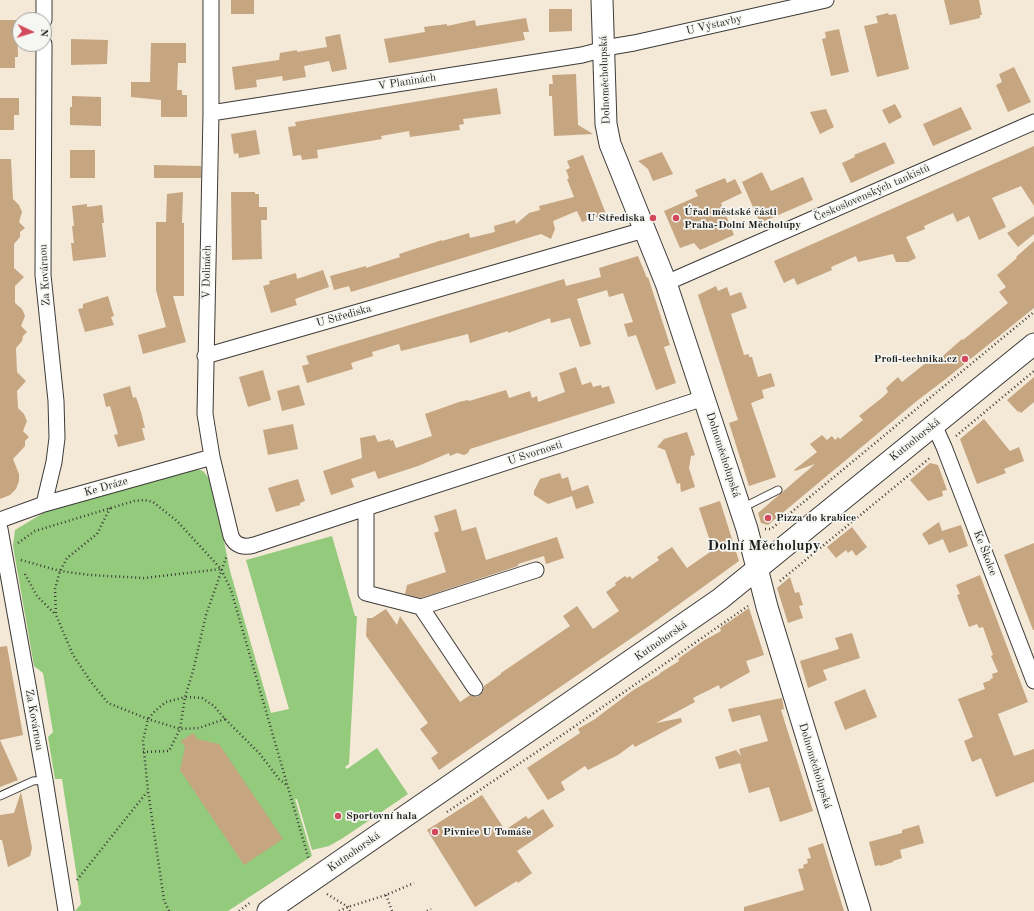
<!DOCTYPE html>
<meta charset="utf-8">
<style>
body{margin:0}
#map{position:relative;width:1034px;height:911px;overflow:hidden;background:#f4e8d7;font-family:"Old Standard TT",serif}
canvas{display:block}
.north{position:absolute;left:12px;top:12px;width:40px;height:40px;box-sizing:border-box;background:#f6f6f2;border:1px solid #9f9f9c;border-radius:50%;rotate:94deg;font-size:11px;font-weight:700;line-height:16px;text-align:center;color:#1c1c1c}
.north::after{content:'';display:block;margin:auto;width:14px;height:18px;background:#d1495b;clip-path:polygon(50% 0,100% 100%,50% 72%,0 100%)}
</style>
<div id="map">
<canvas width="1034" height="911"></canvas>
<div class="north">N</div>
</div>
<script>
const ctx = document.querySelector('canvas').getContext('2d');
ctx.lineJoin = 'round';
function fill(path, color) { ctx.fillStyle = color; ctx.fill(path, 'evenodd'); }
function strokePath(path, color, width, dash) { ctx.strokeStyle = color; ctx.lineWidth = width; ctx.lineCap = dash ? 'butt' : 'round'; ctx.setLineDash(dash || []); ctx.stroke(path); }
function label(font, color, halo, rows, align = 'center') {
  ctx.font = font + ' "Old Standard TT",serif'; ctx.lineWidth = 3.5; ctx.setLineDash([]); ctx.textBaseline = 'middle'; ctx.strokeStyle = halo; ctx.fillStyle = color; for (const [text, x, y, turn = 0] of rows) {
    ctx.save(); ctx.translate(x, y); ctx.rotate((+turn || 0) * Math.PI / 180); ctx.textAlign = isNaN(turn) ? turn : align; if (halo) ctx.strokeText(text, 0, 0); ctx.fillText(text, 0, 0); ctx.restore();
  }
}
fill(new Path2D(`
 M193,468L203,471L212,482L230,571L271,713L289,709L246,560L332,536L355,616H357L349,764L345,767L347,769L377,748L408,794L343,838L329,846L312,850L297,799H295L312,856L228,911H75L81,904L62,779H55L48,737L53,732L43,673L34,666L13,546L15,530L45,512Z`), '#93ca7c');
fill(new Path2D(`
 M231,0H254V14H231Z
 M944,0H979L982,15H980V18L950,25Z
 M549,9H572V31L549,32Z
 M888,13L889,15L896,14L909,69L877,77L864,26L878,23L876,16Z
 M526,18L529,32H523L525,40L389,63L384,39L425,32L424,27L447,24V26L475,20L476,26Z
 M0,20H17L18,57H15V68H0Z
 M839,29L849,72L831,76L822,39L826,38L825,32Z
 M340,34L347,69L332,72L329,61L304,66L306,77L283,81L282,76L256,80L257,87L235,90L232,67L279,60L280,53L297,50V52L327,47L325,37Z
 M71,39L108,40L107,64L71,65Z
 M151,43H186V63H178L177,90H182V95H187V117H161V100L131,97V82H150Z
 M1014,67L1031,102L1008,112L996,85L1002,82L999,74Z
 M576,74L578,125L593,134L554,136L552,96H549V84H553L552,75Z
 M497,88L501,114L463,119L464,124L459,125L460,130L410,137L409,131L381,136L382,139L317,150L318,158L302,160L301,155L293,156L288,127L296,126L295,122Z
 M72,96L101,97V126L70,125V107H72Z
 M0,98H19V115H14V130H0Z
 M895,104L902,117L889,124L882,110Z
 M961,107L972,129L933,146L923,124Z
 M826,109L834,127L820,134L810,112Z
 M256,130L260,154L239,158L238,153L234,154L231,134Z
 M885,142L895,163L851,183L842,163L855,157L854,155Z
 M1034,146V206L1021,186L992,198L1006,227L979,240L969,216L957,222L953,213L924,226L925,229L906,237L916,258L908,262H896L893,254L858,262L856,256L831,267L832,270L797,285L794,278L784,283L774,261Z
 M70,150H95V178H70Z
 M662,152L673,174L653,181L648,169L638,161Z
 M583,155L606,214L582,222L577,211L553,221L555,229L551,239L541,234L351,292L349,286L334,290L330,276L366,266V268L400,257L399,254L442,240V241L469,233L470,238L495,232L494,226L515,220L516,224L529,213L540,210L539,206L574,197L567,179L569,178L566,170L570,168L567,161Z
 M0,159H11L13,199L19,205L22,212L19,222L25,228L20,232V237L14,244V268L24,277L15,286V303L22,309L25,316L21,326L27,332L23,336L22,341L16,348L17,372L26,381L17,391L18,408L24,414L27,421L23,431L29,437L25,441V446L13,459L19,474V481L16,489L10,495L0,499Z
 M154,165L201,166V178H154Z
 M762,172L771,191L803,177L813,200L760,223L742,182Z
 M725,178L727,183L735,179L742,193L721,203L734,235L700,250L694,243L680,248L664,211L698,196L695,190Z
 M183,192L182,223H184V296H173L186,342L143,354L138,335L166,327L156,290V222H166L167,194Z
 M231,192H255V194H259V207H267V220H261L262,259L232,260Z
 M87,204V207L102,205L104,223H102L106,257L73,261L71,243H74L72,226H74L72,206Z
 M1034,216V234L1018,247L1007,233Z
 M1034,241V308L947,378L918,400L768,525L761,523L758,513L815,464L795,471L794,470L817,452L810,444L822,435L827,440L832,436L835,440L838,437L840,439L863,420L859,416L883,397L888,392L886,388L898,377L902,382L932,358L935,363L962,339L963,340L1008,303L999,292L1006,287L997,275L1017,258L1016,257Z
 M638,256L647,278L648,277L670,345L664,347L676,383L656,390L636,335L628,337L624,324L633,322L623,293L609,297L607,290L577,299L591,344L580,347L570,318L551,323L550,318L508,333V331L470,343L468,334L401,351L399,344L372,352L373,356L351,363L353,369L307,383L302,366L309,364L306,356L564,279L566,286L601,277L599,268Z
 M323,270L329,287L295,299L297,305L271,313L263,286L270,284L269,281L296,273L297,279Z
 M716,286L718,291L727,287L730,296L741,292L747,308L731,314L744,355L749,354V357H752L758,377L771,373L775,386L762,390L764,398L751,403L776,477L749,486L729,423L738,420L698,295Z
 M108,296L114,316L111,317L114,325L85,332L78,309L83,308V304Z
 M576,367L582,385L591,382L593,387L601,385L602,388L609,386L615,403L470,449L468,453L464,455L457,453L450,456L449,453L418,466L378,479L375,471L351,479L354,487L331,495L323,471L362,458L360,438L375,435L378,442L390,439V441L393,440L396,448L432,436L425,414L459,402L468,400L469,401L506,390L509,398L530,391L532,398L537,396L538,402L565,392L559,373Z
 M263,370L271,400L248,407L239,377Z
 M1034,377V402L1021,413L1019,411L1018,412L1007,400Z
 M299,385L305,405L282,411L277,391Z
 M130,386L133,398L136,397L141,412L145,428H142L145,440L118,447L114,435L118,434L110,406L106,407L103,394Z
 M984,419L1010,451L1019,447L1024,461L1004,469L1006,473L977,484L960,439Z
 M293,424L298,449L268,455L263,430Z
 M687,432L695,455L691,456L689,468L695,487L681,492L680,483L677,484L665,450L657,447L664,439Z
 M930,463L938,465L947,490L942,491L943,496L928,501L910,480Z
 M560,473L562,479L568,477L572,491L588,485L594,503L576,509L572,496L548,504L534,495V491L540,479Z
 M298,479L305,501L300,503V505L276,512L268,488Z
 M720,501L739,561L649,626L439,770L431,758L438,753L420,729L428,723L366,636L367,618H372L386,609L397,625L400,616L460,702L470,695L476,697L480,695L483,692L484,686L501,674V673L570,626L563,616L577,606L593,629L619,611L606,592L616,585L615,583L625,576L627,578L630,576L632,579L659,560L657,557L672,547L687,568L713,550L699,508Z
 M456,509L462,531L476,527L486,560L557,537L564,558L546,564L544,556L518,564V566L421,598L405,594L407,585L446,572L434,533L439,531L434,516Z
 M939,522L942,531L961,525L968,546L949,553L943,539L929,545L922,534Z
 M852,527L867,547L856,556L852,550L848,553L846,550L836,558L827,547Z
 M1034,543V630H1033L1004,555Z
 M980,575L1028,702L998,714L1014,756L1034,749V782L996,797L981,758L972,762L964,741L973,737L958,699L985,689L983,683L991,680L990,679L993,678L992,674L998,672L991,656L993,655L983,627L979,628L977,624L969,627L957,595L960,594L956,585Z
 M790,577L795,593L799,592L803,605L799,606L803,618L788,623L777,588Z
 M749,608L764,655L746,661L750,672L720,689L719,685L693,698L695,702L656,723L681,718L682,722L635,747L633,744L618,755L588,770L585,766L561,782L565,790L548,800L527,768L580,733L578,729L595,719L632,691L660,674V673L679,661L678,659L703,641L721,631L720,628Z
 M852,633L860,658L823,670L827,680L808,688L800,661L839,649L835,638Z
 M7,646L23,735L0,740V647Z
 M865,689L877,717L845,730L834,702Z
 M782,698L784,709L781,710L813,811L780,822L769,787L749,793L740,763L719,769L715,757L736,750L741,756L739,749L768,741L760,715L732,722L728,709Z
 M193,733L197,739L219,744L283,839L244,865L180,770L185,747L181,741Z
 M0,740L18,780L0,787Z
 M21,792L32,848L30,856L8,867L2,840H0V815L14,813Z
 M482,795L505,830L526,816L528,819L543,809L554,826L517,851L532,873L518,883L517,881L475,907L427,830Z
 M919,825L924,843L900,850L902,858L893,861V862L880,866V865L875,866L869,842L902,833V830Z
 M823,843L844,911H744V907L804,890L798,869L804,868L803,865L808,863L807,859L811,858L808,848Z`), '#c6a581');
const lane = new Path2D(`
 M742,508L778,490
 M0,796L33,781L45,780`);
const street = new Path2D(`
 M211,0V113L205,414L212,457L231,536C235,546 244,548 254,545L366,508L704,398
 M44,20V0
 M44,44L43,275L56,401L57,438L54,462L44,504
 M211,113L582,55L616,46L634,43L826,0
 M666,283L1034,122
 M205,356L644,230
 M934,425L944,447L1034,681
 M366,508V593L421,607L536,570
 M0,520L44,504L212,457
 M0,529L45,780L66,911
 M421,607L475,688`);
const secondary = new Path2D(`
 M602,0L606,124L610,144L666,283L747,529L767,607L860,911
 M268,911L720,599L1034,344`);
strokePath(lane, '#3c3b38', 9);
strokePath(street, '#3c3b38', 17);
strokePath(secondary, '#3c3b38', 23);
strokePath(new Path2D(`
 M956,436L1034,371
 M110,508L97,534L67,558L60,571L55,589L56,615L73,655L91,682L108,703L148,719L180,729L199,728L225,719
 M765,529H771L1034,312
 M18,543L35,531L134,501L145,500L153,502L177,521L221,569L231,590L309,860
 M21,560L60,571L90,575L144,578L221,569
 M25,574L37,596L55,614
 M780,581L931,457
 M143,752L169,751L180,729L185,697L202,698L214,706L225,719L260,754L279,779L288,786
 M447,812L568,731L748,606
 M77,880L147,792
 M327,894L348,907L350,911
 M386,895L392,911
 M169,911L164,900L148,791L143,741L148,719L155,711L166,702L185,697L193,671L206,615L227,555
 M239,911L251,902
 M339,911L348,907L386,895L414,883
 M427,911L431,909`), '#3c3b38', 2.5, [1, 3]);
strokePath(lane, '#fff', 7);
strokePath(street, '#fff', 15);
strokePath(secondary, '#fff', 21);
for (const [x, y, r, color] of [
 [653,218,4,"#d1495b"],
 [676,218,4,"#d1495b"],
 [965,359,4,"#d1495b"],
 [768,518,4,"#d1495b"],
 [338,816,4,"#d1495b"],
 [435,832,4,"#d1495b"]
]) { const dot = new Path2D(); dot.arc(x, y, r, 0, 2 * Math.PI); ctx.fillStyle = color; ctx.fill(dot); strokePath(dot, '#f6f6f2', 1.5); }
label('11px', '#1c1c1c', '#f6f6f2', [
 ["U Výstavby",714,25,-13],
 ["Dolnoměcholupská",605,80,-92],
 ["V Planinách",407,82,-9],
 ["Československých tankistů",872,193,-24],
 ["V Dolinách",207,272,-89],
 ["Za Kovárnou",45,275,-93],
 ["U Střediska",344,316,-16],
 ["Kutnohorská",915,440,-39],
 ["U Svornosti",535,453,-18],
 ["Dolnoměcholupská",723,455,72],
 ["Ke Dráze",106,487,-16],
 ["Ke Školce",985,553,69],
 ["Kutnohorská",661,641,-35],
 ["Za Kovárnou",34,720,80],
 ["Dolnoměcholupská",815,766,73],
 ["Kutnohorská",354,852,-35]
]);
label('bold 11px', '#1c1c1c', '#f6f6f2', [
 ["Úřad městské části",684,212],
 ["Praha-Dolní Měcholupy",684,225],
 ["U Střediska",645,218,"right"],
 ["Profi-technika.cz",957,359,"right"],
 ["Pizza do krabice",776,518],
 ["Sportovní hala",346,816],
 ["Pivnice U Tomáše",443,832]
], 'left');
label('bold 15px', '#1c1c1c', '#f6f6f2', [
 ["Dolní Měcholupy",764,546]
]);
</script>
